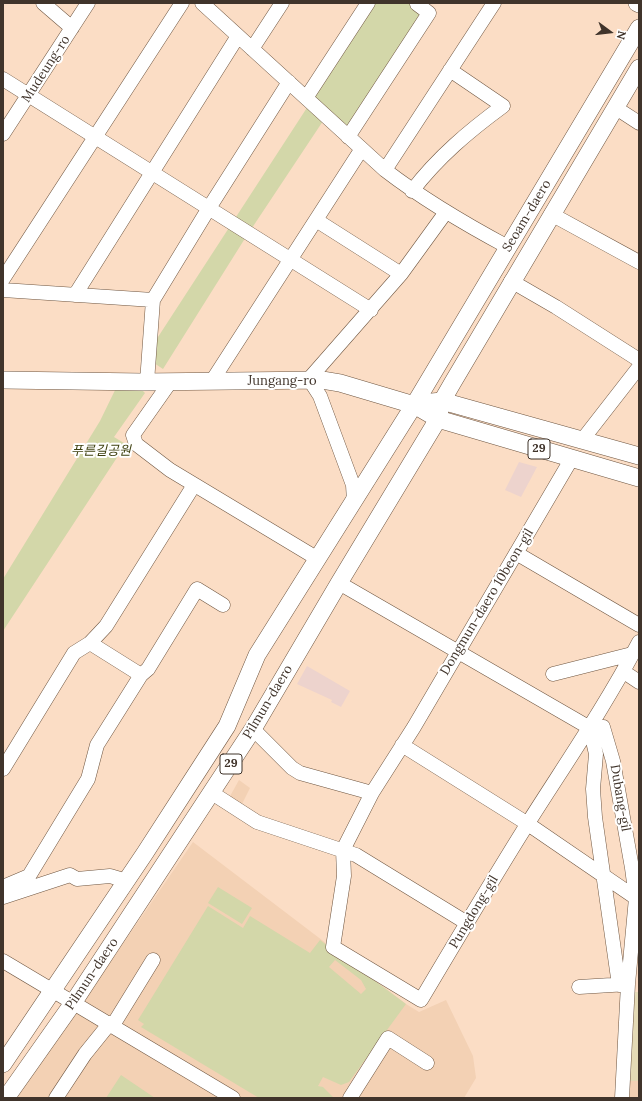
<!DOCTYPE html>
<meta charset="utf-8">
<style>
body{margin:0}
#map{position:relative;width:642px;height:1101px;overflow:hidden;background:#fbddc5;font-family:Lora,serif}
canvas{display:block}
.frame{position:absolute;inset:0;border:4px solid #40342b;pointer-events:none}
.north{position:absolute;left:590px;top:12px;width:40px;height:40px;-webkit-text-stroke:3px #fff;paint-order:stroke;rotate:105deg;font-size:11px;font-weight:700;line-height:16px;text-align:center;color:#40342b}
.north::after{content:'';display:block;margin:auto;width:14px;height:18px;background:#40342b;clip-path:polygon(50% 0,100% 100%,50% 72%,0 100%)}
</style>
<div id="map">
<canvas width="642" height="1101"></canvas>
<div class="frame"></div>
<div class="north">N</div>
</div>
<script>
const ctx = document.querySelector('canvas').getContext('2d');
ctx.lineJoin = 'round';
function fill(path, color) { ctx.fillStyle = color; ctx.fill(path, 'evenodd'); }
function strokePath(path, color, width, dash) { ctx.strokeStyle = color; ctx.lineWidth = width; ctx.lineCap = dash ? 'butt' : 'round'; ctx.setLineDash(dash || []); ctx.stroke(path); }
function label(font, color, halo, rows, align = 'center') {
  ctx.font = font + ' Lora,"Noto Sans KR",serif'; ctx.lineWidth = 4; ctx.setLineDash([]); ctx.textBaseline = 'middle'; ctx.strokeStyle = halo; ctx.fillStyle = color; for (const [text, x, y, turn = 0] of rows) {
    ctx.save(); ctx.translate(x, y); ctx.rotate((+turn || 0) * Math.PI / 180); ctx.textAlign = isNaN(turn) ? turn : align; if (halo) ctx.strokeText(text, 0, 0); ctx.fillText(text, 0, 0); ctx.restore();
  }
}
fill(new Path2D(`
 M239,780L250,788L241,806L229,798Z
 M193,842L406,1004L419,1012L446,1000L473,1056L476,1078L464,1098H17Z
 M639,992V1098H627Z`), '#f3d1b4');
fill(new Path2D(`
 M519,462L537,467L521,497L505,490Z
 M307,666L350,691L341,707L331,702L332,700L297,684Z`), '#edd3cd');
fill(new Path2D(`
 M375,3H412L410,6L425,16L350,131L329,112L244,240L163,369L145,357Z
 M118,384L139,387L145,393L114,437L124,443L120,453L3,631V579L100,421Z
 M218,887L252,908L242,924L208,903Z
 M208,906L243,928L250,916L310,953L320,940L406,1004L349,1082L341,1085L323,1077L318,1086L323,1087L333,1097V1098H259L141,1027L144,1024L138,1020ZM335,960L361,980L366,989L361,994L329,967Z
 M121,1075L155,1098H106Z`), '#d3d7a9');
fill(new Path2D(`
 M634,992H639V1081H628Z`), '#e4dab5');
const minor = new Path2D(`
 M43,3L72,28
 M202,3L385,170C424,200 465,224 508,247
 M252,49L282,3
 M3,79L371,310
 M306,98L368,3
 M616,108L639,123
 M3,134L88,3
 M348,137L429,13L417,4
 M385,170L494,3
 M412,191C438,157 469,131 503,106L450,70
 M551,214L639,262
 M316,220L401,274
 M3,279L182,3
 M511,281L556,307L639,360
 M3,290L153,300
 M75,295L238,36
 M171,381L133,435L136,444L170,470L318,559
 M212,381L361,150
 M147,382L153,300L209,208L289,82
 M583,439L639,367
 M572,458L414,727L372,793L343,850L344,876L333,947L421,1000C456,941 491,882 528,823C566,763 606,705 639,642
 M354,501L353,485L320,396L309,379L401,274L446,212
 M516,553L639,625
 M339,583L590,728
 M90,643L106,626L194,485
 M624,672L639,682
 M553,674L632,654
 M590,728L603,727L613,761L632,868L636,898L628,984L622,1098
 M590,728L596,754L593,789L595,817L619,985
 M253,729L292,768L300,773L372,793
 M402,745L528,824L639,900
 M3,769L74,653L90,643L141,675L148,669L197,589L223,605
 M212,793L257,822L356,855L467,923
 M3,887L29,876L88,779L97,745L141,675
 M3,897L70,875L77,879L110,876L127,881
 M3,961L233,1098
 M579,987L628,984
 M113,1025L153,960
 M56,1098L85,1054L110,1023
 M350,1098L388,1038L427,1063`);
const major = new Path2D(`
 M637,3L639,4
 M3,380L143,382L322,380L340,383L414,405L438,419L639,478
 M432,402L442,401L639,456
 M3,1064L145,853L227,726L257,655L414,405L639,28
 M6,1098L73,1003L253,729L339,583L438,419L442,401L453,382L639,68`);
strokePath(minor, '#6f5641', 15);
strokePath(major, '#6f5641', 18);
strokePath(minor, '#fff', 14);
strokePath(major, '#fff', 17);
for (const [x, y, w] of [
 [539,449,22],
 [231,764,22]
]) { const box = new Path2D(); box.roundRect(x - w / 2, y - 10, w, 20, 3); ctx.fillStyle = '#fff'; ctx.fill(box); strokePath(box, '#40342b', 1); }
label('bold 12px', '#40342b', null, [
 ["29",539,449],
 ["29",231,764]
]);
label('13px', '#40342b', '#fff', [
 ["Mudeung-ro",46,69,-57],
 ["Seoam-daero",527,216,-59],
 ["Jungang-ro",282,381],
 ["Dongmun-daero 10beon-gil",487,602,-59],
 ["Pilmun-daero",268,702,-59],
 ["Dubang-gil",620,798,80],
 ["Pungdong-gil",474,912,-59],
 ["Pilmun-daero",92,974,-56]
]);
label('italic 13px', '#3e400f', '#fff', [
 ["푸른길공원",101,451]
]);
</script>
